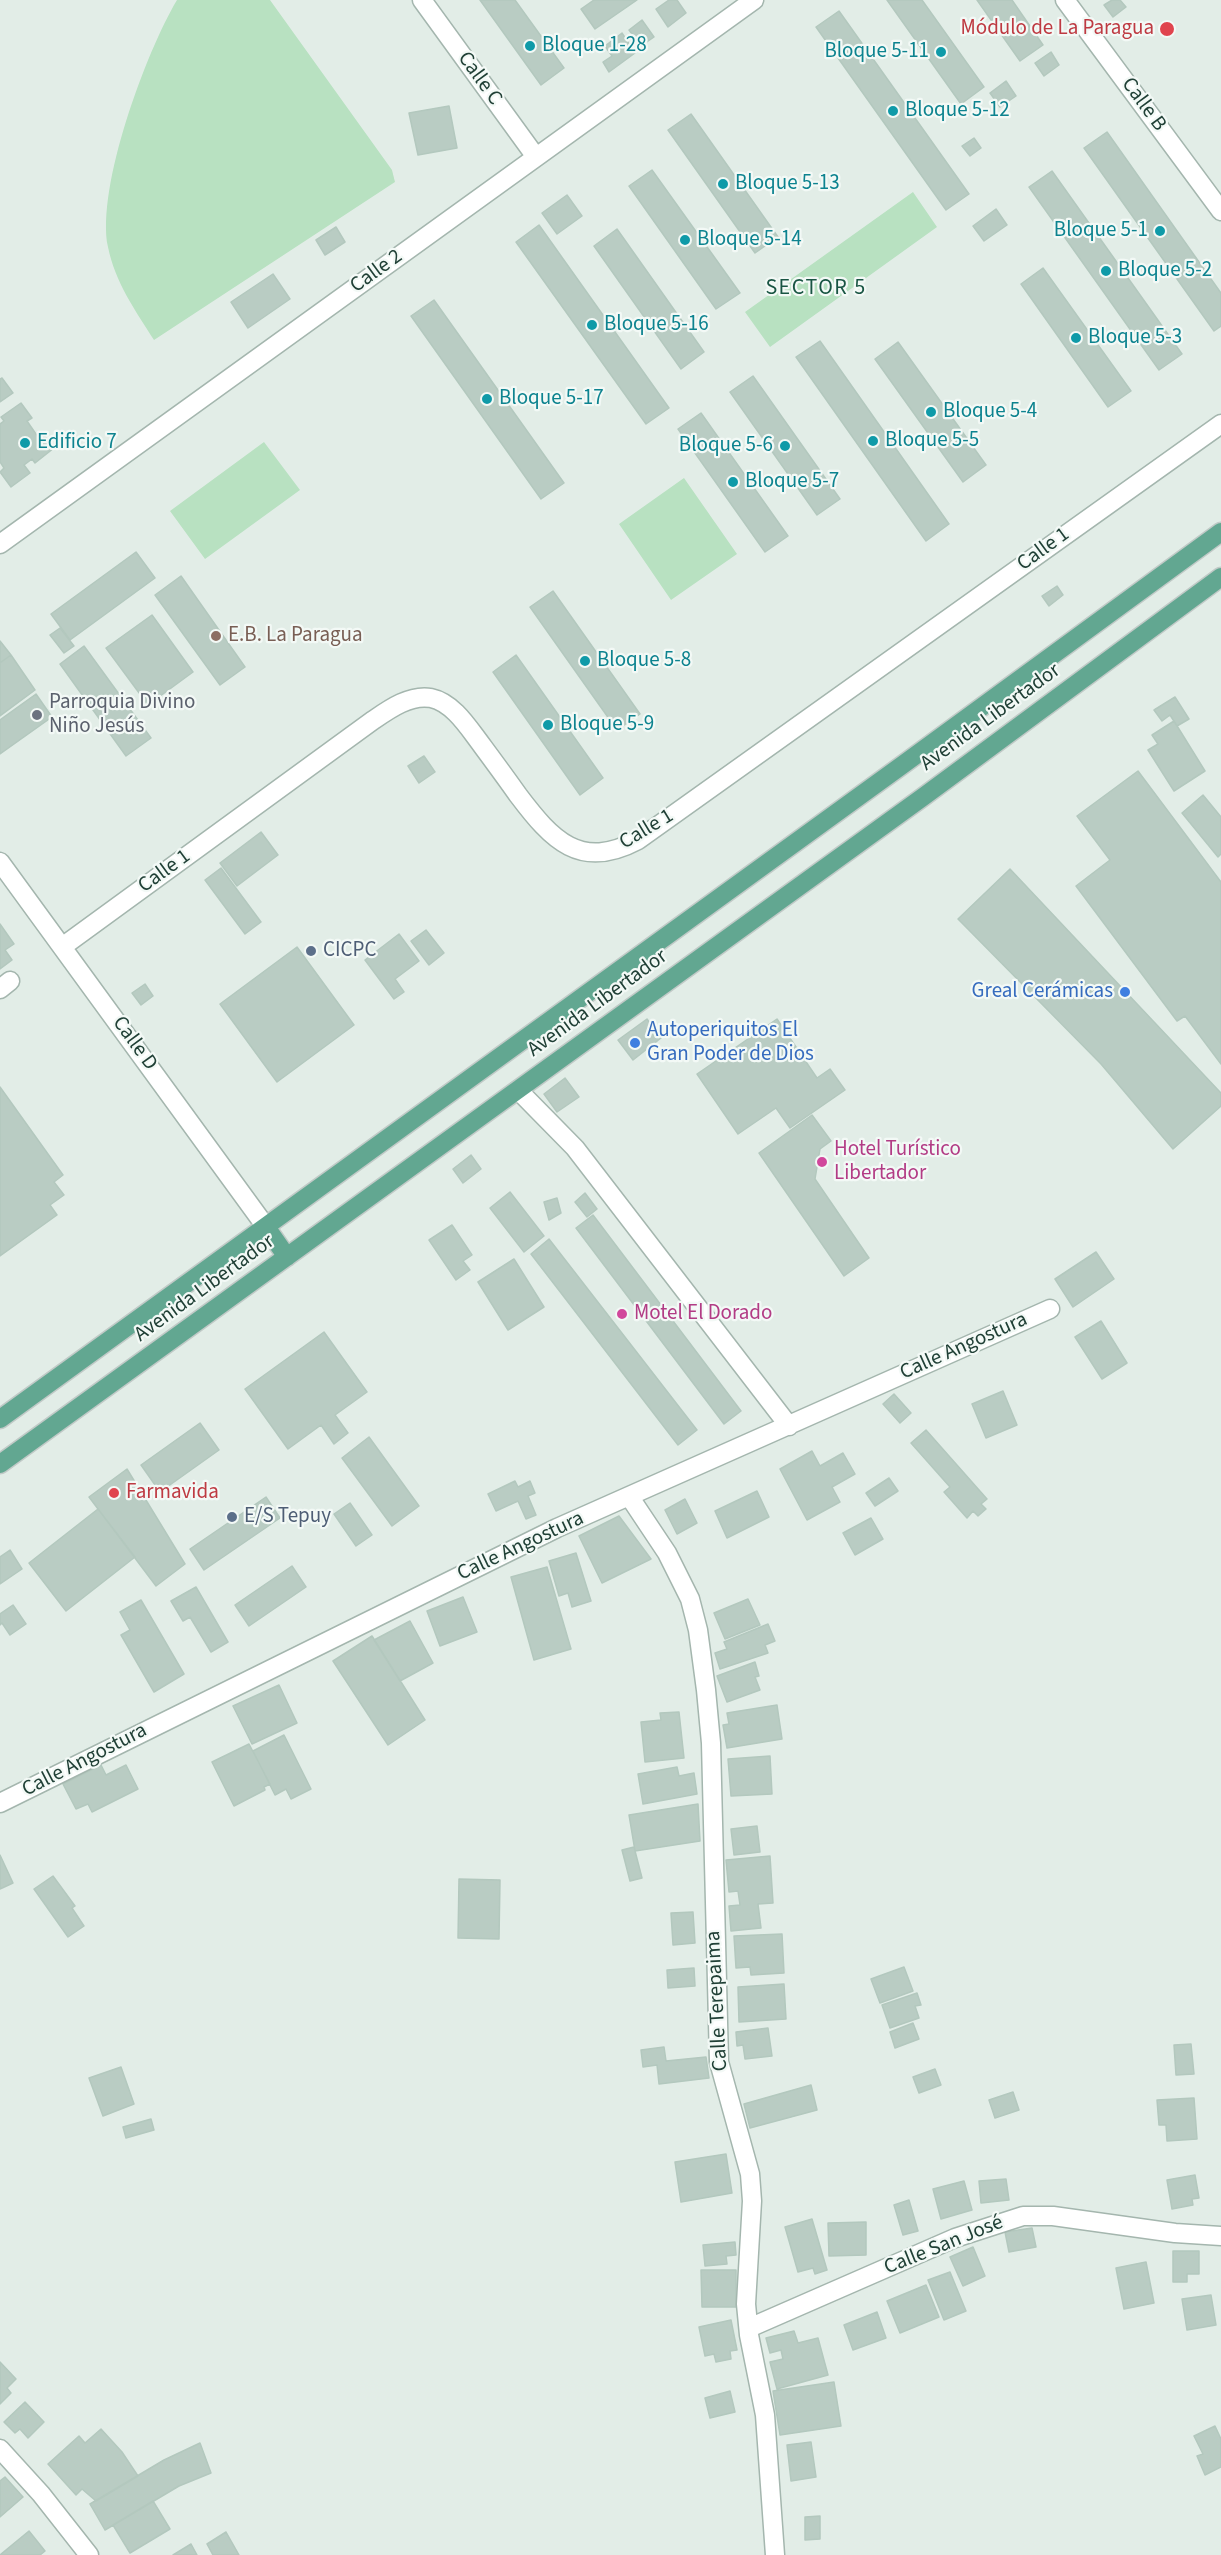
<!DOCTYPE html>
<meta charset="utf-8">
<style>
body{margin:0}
canvas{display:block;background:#e2ede7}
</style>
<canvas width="1221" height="2555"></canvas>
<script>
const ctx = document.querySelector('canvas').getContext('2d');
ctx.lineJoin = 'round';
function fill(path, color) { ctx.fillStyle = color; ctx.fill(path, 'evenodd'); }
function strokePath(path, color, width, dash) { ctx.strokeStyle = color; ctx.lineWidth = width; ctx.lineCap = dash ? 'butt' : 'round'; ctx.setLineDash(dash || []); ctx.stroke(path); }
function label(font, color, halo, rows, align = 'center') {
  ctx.font = font + ' "Source Sans 3",sans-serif'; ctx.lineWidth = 4.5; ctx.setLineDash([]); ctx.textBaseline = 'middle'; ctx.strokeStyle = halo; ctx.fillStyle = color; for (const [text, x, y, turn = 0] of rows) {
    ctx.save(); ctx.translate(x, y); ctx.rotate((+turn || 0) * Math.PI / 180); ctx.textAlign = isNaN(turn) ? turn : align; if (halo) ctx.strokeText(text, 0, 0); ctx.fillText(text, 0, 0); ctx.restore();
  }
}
fill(new Path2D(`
 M177,0H270L392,170L395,182L154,340C135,310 115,282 108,247C96,187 146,52 177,0Z
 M913,192L937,227L770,347L745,312Z
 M264,442L300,490L205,559L170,511Z
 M684,478L737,554L671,600L619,524Z`), '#b8e1c1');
const building = new Path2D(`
 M480,0H515L564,68L541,85Z
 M594,0H637L595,29L581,9Z
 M669,0H677L686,13L668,27L656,9Z
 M887,0H922L984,87L961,104Z
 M977,0H1012L1043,45L1020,61Z
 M1112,0H1120L1126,7L1113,17L1104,5Z
 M839,11L969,194L946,210L816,27Z
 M642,20L654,37L641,46L629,30Z
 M622,33L635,53L609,72L603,62L612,56L605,46Z
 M1051,52L1059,65L1044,76L1035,63Z
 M1006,81L1016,96L1000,107L990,93Z
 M449,106L457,148L418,155L409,113Z
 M691,114L778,237L755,253L668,130Z
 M1107,132L1221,293V326L1214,331L1084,148Z
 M974,138L981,148L970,156L962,146Z
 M652,170L740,293L716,309L629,186Z
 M1052,171L1182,354L1159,370L1029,187Z
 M567,195L582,216L557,234L542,213Z
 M996,209L1007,225L984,241L973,226Z
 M539,225L669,408L646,424L516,242Z
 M336,227L345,242L325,255L316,240Z
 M617,229L704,352L681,369L594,246Z
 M1043,268L1131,391L1108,407L1021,284Z
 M273,274L290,299L248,328L231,302Z
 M434,300L564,483L541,499L411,316Z
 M820,341L949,524L926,541L796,357Z
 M898,342L986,465L963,482L875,359Z
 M753,376L840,499L817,515L730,392Z
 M2,378L13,393L0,402V379Z
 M21,403L32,418L27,421L38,437L43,434L54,448L35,463L32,459L24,465L30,473L11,487L0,472L4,468L0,462V424L4,421L1,417Z
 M701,413L788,536L765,552L678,429Z
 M136,552L155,578L70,640L51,614Z
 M181,576L245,667L220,685L155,595Z
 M1057,586L1063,595L1049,606L1042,596Z
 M553,591L640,714L617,730L530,607Z
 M152,615L193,672L148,705L106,648Z
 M60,628L74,646L64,653L50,635Z
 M0,641L11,655L0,663Z
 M84,646L151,738L126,756L60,664Z
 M11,655L35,690L0,716V663Z
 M516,655L603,778L580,795L493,672Z
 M36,694L52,717L0,754V720Z
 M1175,697L1189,719L1177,726L1170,715L1162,721L1154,710Z
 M1174,721L1205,771L1174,791L1148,750L1158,744L1152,735Z
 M424,756L435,772L419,783L408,766Z
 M1138,771L1221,882V1064L1185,1016L1177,1021L1076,886L1110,860L1077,816Z
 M1203,795L1221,817V854L1218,857L1182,813Z
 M261,832L278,855L237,886L220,863Z
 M221,868L261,922L245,934L205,880Z
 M1010,869L1221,1093V1106L1173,1149L1101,1064L958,919Z
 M0,924L14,944L5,950L12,960L0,969Z
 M426,930L444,953L429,965L411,941Z
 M399,934L419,961L395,979L404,992L394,999L365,960Z
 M297,947L354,1025L277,1082L220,1004Z
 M145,984L153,996L141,1005L132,993Z
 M647,1019L661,1038L633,1060L618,1040Z
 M777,1019L817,1078L830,1069L845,1090L790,1128L776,1108L738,1134L697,1074Z
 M565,1078L579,1097L557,1112L544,1094Z
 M0,1087L63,1175L54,1182L64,1195L50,1205L57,1215L0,1256Z
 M812,1115L831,1141L820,1149L815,1179L869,1258L844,1276L759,1153Z
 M471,1155L481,1169L463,1183L453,1169Z
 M510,1192L544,1236L524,1252L490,1208Z
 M585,1193L597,1209L587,1217L575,1202Z
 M557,1198L561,1213L549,1220L544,1202Z
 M593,1215L741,1411L724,1424L576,1228Z
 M452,1225L472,1255L463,1261L470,1270L456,1280L429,1240Z
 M549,1239L697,1430L678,1445L531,1254Z
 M1096,1252L1114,1279L1073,1307L1055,1279Z
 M514,1259L544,1307L508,1330L478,1282Z
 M1101,1321L1127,1363L1102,1379L1075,1337Z
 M324,1332L367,1392L335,1415L348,1433L334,1444L321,1425L288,1449L245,1389Z
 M1003,1391L1017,1425L986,1438L972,1404Z
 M894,1394L911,1413L900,1423L883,1404Z
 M200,1423L219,1450L160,1492L141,1465Z
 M926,1430L987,1499L981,1504L986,1509L978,1516L973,1511L967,1518L944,1492L950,1487L911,1443Z
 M369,1437L419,1506L392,1526L342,1458Z
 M812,1451L820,1466L843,1453L855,1474L832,1487L840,1502L807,1520L780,1469Z
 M127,1469L185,1564L156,1586L89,1497Z
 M889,1478L898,1491L875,1506L866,1493Z
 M515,1481L518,1487L530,1481L535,1493L528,1496L536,1515L526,1519L518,1501L496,1511L488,1494Z
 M757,1491L769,1517L727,1538L715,1511Z
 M266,1497L280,1518L204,1570L190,1549Z
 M685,1499L697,1523L677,1534L665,1510Z
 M350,1503L372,1535L356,1546L334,1514Z
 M98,1509L135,1557L66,1611L29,1563Z
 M619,1516L651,1559L602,1583L579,1536Z
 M871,1518L883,1539L855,1555L843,1533Z
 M10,1550L22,1569L0,1584V1557Z
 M576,1553L591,1601L572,1607L568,1593L559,1596L549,1561Z
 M292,1566L306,1587L249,1626L235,1605Z
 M547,1567L571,1649L534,1660L511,1577Z
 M196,1587L228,1642L211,1652L190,1617L183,1621L171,1601Z
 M463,1597L477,1632L440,1646L427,1611Z
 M748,1599L760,1625L725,1639L714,1613Z
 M141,1600L184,1674L154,1692L121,1635L130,1630L120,1612Z
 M13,1605L26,1624L10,1635L2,1623L0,1625V1614Z
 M410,1621L433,1663L400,1681L374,1640Z
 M768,1624L775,1641L765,1645L768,1653L720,1669L715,1653L727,1649L724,1642Z
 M372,1636L425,1720L388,1745L333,1661Z
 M755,1662L759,1676L755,1677L760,1690L727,1702L717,1676Z
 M279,1685L297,1723L252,1744L233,1706Z
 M777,1705L782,1739L727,1748L723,1725L729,1724L727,1713Z
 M679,1712L684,1758L645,1762L641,1722L661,1720L660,1713Z
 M284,1735L311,1789L291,1799L286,1789L275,1795L253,1751Z
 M249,1744L270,1784L264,1787L265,1790L234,1806L212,1762Z
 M770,1756L772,1794L731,1796L728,1759Z
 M101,1765L106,1775L126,1765L138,1789L92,1812L88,1804L76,1809L63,1784Z
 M677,1767L679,1776L694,1773L697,1794L643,1804L638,1774Z
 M698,1804L700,1841L635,1851L629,1815Z
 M757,1826L760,1852L734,1855L731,1829Z
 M634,1847L642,1878L630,1881L622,1850Z
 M0,1855L13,1883L0,1889Z
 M770,1856L773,1903L758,1904L761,1928L731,1931L729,1906L740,1905L738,1891L729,1892L726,1860Z
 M53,1876L75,1906L72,1908L84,1926L68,1937L34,1889Z
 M459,1879L500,1880L499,1939L458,1938Z
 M693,1912L695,1943L673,1945L671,1913Z
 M782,1934L784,1973L751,1975L750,1967L736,1968L734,1936Z
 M904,1967L913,1991L880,2003L871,1979Z
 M694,1968L695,1986L668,1988L667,1970Z
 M784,1984L786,2019L739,2022L738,1987Z
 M917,1993L921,2005L915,2006L919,2018L890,2028L882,2005Z
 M913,2023L919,2039L895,2048L890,2032Z
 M768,2028L772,2056L745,2059L743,2045L737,2046L736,2032Z
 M1191,2044L1194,2074L1176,2075L1174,2045Z
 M664,2047L666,2061L706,2057L709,2078L659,2084L657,2065L643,2067L641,2050Z
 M121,2067L134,2104L103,2116L89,2078Z
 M935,2069L941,2085L919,2093L913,2077Z
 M811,2085L817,2110L750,2128L744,2104Z
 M1013,2092L1019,2110L995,2118L989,2100Z
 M1194,2098L1197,2139L1167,2141L1166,2125H1159L1157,2100Z
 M151,2119L154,2130L126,2138L123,2127Z
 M726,2154L732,2193L681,2202L675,2162Z
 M1195,2175L1199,2198L1192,2199L1193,2205L1172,2209L1167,2180Z
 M1006,2179L1009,2200L981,2203L979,2181Z
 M964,2181L972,2210L941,2219L933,2189Z
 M909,2200L918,2231L903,2235L894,2205Z
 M812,2219L827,2270L815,2274L813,2268L798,2272L785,2227Z
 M866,2222V2255L829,2256L828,2223Z
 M1032,2228L1036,2247L1009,2252L1005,2232Z
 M735,2242L736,2255L726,2256L727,2264L705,2266L703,2245Z
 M973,2247L985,2276L963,2286L950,2257Z
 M1173,2251H1199V2274H1187V2282H1173Z
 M1146,2262L1154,2303L1124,2309L1116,2268Z
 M701,2270H736V2307H702Z
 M950,2272L966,2311L944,2320L928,2280Z
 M926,2285L939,2317L900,2333L887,2301Z
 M1211,2295L1216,2325L1187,2330L1182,2299Z
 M877,2312L886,2338L853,2350L844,2325Z
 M731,2320L737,2350L730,2351L731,2359L716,2362L714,2354L705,2356L699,2327Z
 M794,2331L798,2343L818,2338L828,2375L777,2389L770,2362L783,2359L781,2350L770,2353L766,2338Z
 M0,2362L16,2379L7,2388L11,2393L0,2404Z
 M834,2382L841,2426L780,2435L773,2391Z
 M730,2391L735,2412L710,2418L705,2398Z
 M25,2402L44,2422L28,2438L20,2429L15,2433L4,2422Z
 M1215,2426L1221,2439V2467L1205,2475L1197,2456L1203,2454L1194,2436Z
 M101,2429L122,2452L138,2476L96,2501L82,2489L76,2495L48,2464L79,2436L85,2443Z
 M811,2442L816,2477L791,2481L787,2445Z
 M200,2443L211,2473L179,2486L105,2530L90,2504L164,2460Z
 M5,2477L23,2497L0,2517V2481Z
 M153,2501L170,2529L130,2553L113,2525Z
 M820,2516V2539L805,2540V2517Z
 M29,2531L45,2551L40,2555H0Z
 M226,2532L239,2555H213L207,2544Z
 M191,2544L197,2555H173Z`);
fill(building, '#b9ccc3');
strokePath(building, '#b3c8be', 1.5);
const street = new Path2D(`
 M422,0L536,157
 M1065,0L1221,211
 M0,544L754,0
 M0,862L266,1227
 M62,947L372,721C388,710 410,694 431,698C450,702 464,721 475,736C489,755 504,775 518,795C552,840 580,871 638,840L1221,424
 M0,989L10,981
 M518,1090L575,1148L789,1426
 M629,1496L667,1553L690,1599L698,1630L706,1690L711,1743L719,2062L750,2174L752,2201L746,2304L749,2335L765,2415L775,2555
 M0,1803L557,1528L1050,1309
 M749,2328L955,2238L1023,2216H1053L1175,2233L1221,2236
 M0,2449L41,2494L89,2555`);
const primary = new Path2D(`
 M266,1227L287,1257
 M0,1419L901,766L1221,532
 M0,1464L923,797L1221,577`);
strokePath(street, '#a4b6ae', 21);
strokePath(primary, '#c1cac7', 21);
strokePath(street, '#fff', 18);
strokePath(primary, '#62a791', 18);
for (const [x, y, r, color] of [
 [1167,29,8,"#e0444e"],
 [530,46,6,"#0f9aa8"],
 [941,52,6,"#0f9aa8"],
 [893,111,6,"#0f9aa8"],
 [723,184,6,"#0f9aa8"],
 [1160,231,6,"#0f9aa8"],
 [685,240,6,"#0f9aa8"],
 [1106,271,6,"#0f9aa8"],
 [592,325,6,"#0f9aa8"],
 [1076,338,6,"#0f9aa8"],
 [487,399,6,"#0f9aa8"],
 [931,412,6,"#0f9aa8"],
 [873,441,6,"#0f9aa8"],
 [25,443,6,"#0f9aa8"],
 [785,446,6,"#0f9aa8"],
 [733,482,6,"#0f9aa8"],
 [216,636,6,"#8d6e63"],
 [585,661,6,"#0f9aa8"],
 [37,715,6,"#6b7280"],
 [548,725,6,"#0f9aa8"],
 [311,951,6,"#5c6f8a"],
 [1125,992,6,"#3f7fe0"],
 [635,1043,6,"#3f7fe0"],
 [822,1162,6,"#d1479c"],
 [622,1314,6,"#d1479c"],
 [114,1493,6,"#e0444e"],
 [232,1517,6,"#5c6f8a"]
]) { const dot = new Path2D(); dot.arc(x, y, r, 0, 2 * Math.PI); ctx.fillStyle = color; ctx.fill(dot); strokePath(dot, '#f3f9f6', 2); }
label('21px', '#be3a42', '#f3f9f6', [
 ["Módulo de La Paragua",1154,29],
 ["Farmavida",126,1493,"left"]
], 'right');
label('21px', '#0d838f', '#f3f9f6', [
 ["Bloque 1-28",542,46],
 ["Bloque 5-11",929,52,"right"],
 ["Bloque 5-12",905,111],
 ["Bloque 5-13",735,184],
 ["Bloque 5-1",1148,231,"right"],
 ["Bloque 5-14",697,240],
 ["Bloque 5-2",1118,271],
 ["Bloque 5-16",604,325],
 ["Bloque 5-3",1088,338],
 ["Bloque 5-17",499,399],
 ["Bloque 5-4",943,412],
 ["Bloque 5-5",885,441],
 ["Edificio 7",37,443],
 ["Bloque 5-6",773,446,"right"],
 ["Bloque 5-7",745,482],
 ["Bloque 5-8",597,661],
 ["Bloque 5-9",560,725]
], 'left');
label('21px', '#204036', '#f3f9f6', [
 ["Calle C",479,79,54],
 ["Calle B",1143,105,54],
 ["Calle 2",377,272,-36],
 ["Calle 1",1044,550,-36],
 ["Avenida Libertador",991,718,-36],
 ["Calle 1",647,830,-31],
 ["Calle 1",165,872,-36],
 ["Avenida Libertador",598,1004,-36],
 ["Calle D",134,1044,54],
 ["Avenida Libertador",205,1289,-36],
 ["Calle Angostura",964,1347,-24],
 ["Calle Angostura",521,1547,-25],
 ["Calle Angostura",85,1761,-27],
 ["Calle Terepaima",718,2001,-93],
 ["Calle San José",944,2246,-22]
]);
label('21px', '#785e54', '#f3f9f6', [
 ["E.B. La Paragua",228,636]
], 'left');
label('21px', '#5b616d', '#f3f9f6', [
 ["Parroquia Divino",49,703],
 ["Niño Jesús",49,727]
], 'left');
label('21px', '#4e5e75', '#f3f9f6', [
 ["CICPC",323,951],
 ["E/S Tepuy",244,1517]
], 'left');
label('21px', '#366cbe', '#f3f9f6', [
 ["Greal Cerámicas",1113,992],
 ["Autoperiquitos El",647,1031,"left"],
 ["Gran Poder de Dios",647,1055,"left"]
], 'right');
label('21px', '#b23c85', '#f3f9f6', [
 ["Hotel Turístico",834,1150],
 ["Libertador",834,1174],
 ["Motel El Dorado",634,1314]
], 'left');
ctx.letterSpacing = '1.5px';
label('22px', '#195543', '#f3f9f6', [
 ["SECTOR 5",816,289]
]);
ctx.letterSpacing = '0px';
</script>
